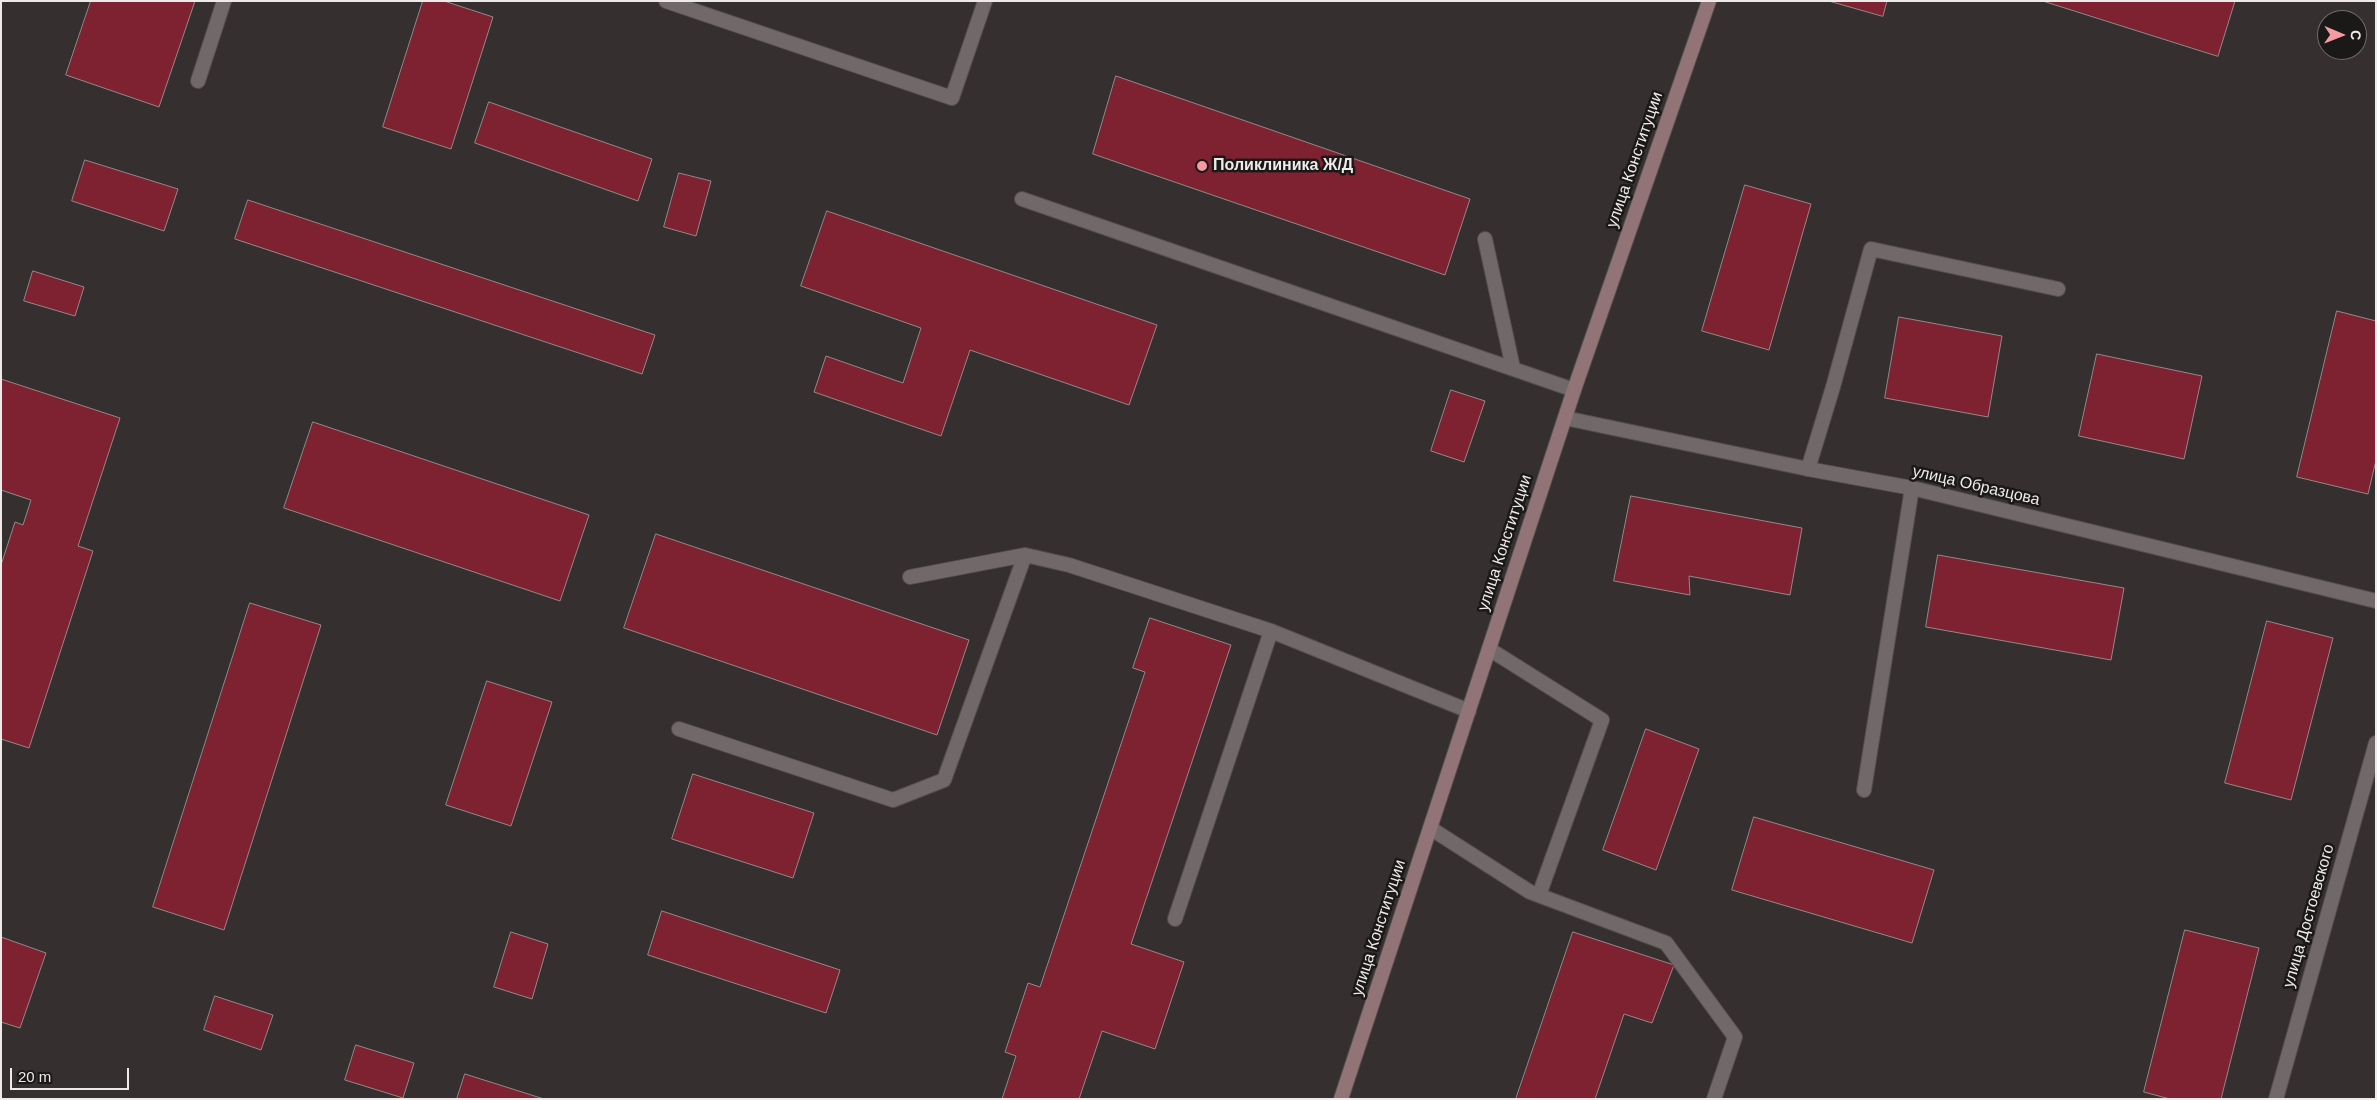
<!DOCTYPE html>
<meta charset="utf-8">
<style>
body{margin:0}
#map{position:relative;width:2377px;height:1100px;overflow:hidden;background:#362f2f;font-family:Helvetica,sans-serif}
canvas{display:block}
.frame{position:absolute;inset:0;border:2px solid #efeaea;pointer-events:none}
.north{position:absolute;left:2317px;top:10px;width:50px;height:50px;box-sizing:border-box;background:#1b1818;border:1px solid #706c6c;border-radius:50%;rotate:91deg;font-size:14px;font-weight:700;line-height:20px;text-align:center;color:#efeaea}
.north::after{content:'';display:block;margin:auto;width:18px;height:22px;background:#f49aa1;clip-path:polygon(50% 0,100% 100%,50% 72%,0 100%)}
.scale{position:absolute;left:10px;top:1068px;width:119px;height:22px;box-sizing:border-box;border:2px solid #efeaea;border-top:0;padding-left:6px;font-size:15px;line-height:18px;white-space:nowrap;color:#efeaea;-webkit-text-stroke:4px #1b1818;paint-order:stroke}
</style>
<div id="map">
<canvas width="2377" height="1100"></canvas>
<div class="frame"></div>
<div class="north">С</div>
<div class="scale">20 m</div>
</div>
<script>
const ctx = document.querySelector('canvas').getContext('2d');
ctx.lineJoin = 'round';
function fill(path, color) { ctx.fillStyle = color; ctx.fill(path, 'evenodd'); }
function strokePath(path, color, width, dash) { ctx.strokeStyle = color; ctx.lineWidth = width; ctx.lineCap = dash ? 'butt' : 'round'; ctx.setLineDash(dash || []); ctx.stroke(path); }
function label(font, color, halo, rows, align = 'center') {
  ctx.font = font + ' Helvetica,sans-serif'; ctx.lineWidth = 5; ctx.setLineDash([]); ctx.textBaseline = 'middle'; ctx.strokeStyle = halo; ctx.fillStyle = color; for (const [text, x, y, turn = 0] of rows) {
    ctx.save(); ctx.translate(x, y); ctx.rotate((+turn || 0) * Math.PI / 180); ctx.textAlign = isNaN(turn) ? turn : align; if (halo) ctx.strokeText(text, 0, 0); ctx.fillText(text, 0, 0); ctx.restore();
  }
}
const building = new Path2D(`
 M91,1H195L159,107L66,75Z
 M423,1H444L493,17L451,149L383,127Z
 M1829,1H1887L1883,16Z
 M2043,1H2235L2218,56Z
 M1116,76L1470,199L1445,275L1093,154Z
 M489,102L652,159L638,201L475,143Z
 M85,160L178,189L164,231L72,201Z
 M679,173L711,181L696,236L664,227Z
 M1745,185L1811,204L1769,350L1702,331Z
 M248,200L655,335L642,374L235,239Z
 M827,211L1157,325L1129,405L970,350L941,436L814,392L826,356L903,383L921,328L801,286Z
 M33,271L84,287L75,316L24,301Z
 M2337,311L2376,321V460L2368,494L2297,477Z
 M1899,317L2002,336L1988,417L1885,398Z
 M2097,354L2202,376L2184,459L2079,436Z
 M1,379L120,418L78,546L93,551L29,748L1,739V565L15,522L23,525L31,500L1,490Z
 M1451,390L1485,401L1464,462L1431,451Z
 M313,422L589,515L560,601L284,508Z
 M1631,496L1802,528L1790,595L1689,576L1690,595L1614,581Z
 M656,534L969,640L937,735L624,628Z
 M1938,555L2124,588L2111,660L1926,627Z
 M250,603L321,625L224,930L153,907Z
 M1150,618L1231,645L1131,944L1184,962L1155,1049L1102,1031L1079,1099H1002L1016,1056L1005,1052L1028,983L1040,987L1145,672L1133,668Z
 M2267,621L2333,638L2291,800L2225,783Z
 M487,681L552,702L511,826L446,805Z
 M1646,729L1699,749L1656,870L1603,850Z
 M693,774L814,813L793,878L672,839Z
 M1754,817L1934,870L1912,943L1732,890Z
 M662,911L840,970L826,1013L648,955Z
 M2185,930L2259,948L2221,1099H2170L2144,1092Z
 M511,932L548,944L532,999L494,987Z
 M1573,932L1674,965L1652,1023L1624,1014L1595,1099H1516Z
 M1,937L46,953L20,1028L1,1022Z
 M215,996L273,1015L261,1050L204,1030Z
 M356,1045L414,1063L403,1098L345,1080Z
 M465,1074L544,1099H457Z`);
fill(building, '#7e2231');
strokePath(building, '#918989', 1);
const service = new Path2D(`
 M666,1L952,98L985,1
 M198,81L224,1
 M1022,199L1574,390
 M1485,239L1513,368
 M1808,469L1833,387L1871,249L2058,289
 M910,577L1025,555L1069,565L1271,631L1469,711
 M1489,649L1602,720L1539,895
 M679,729L893,800L944,780L1025,555
 M1864,790L1912,488
 M1430,828L1530,892L1666,943L1735,1037L1714,1099
 M1175,919L1271,631`);
const minor = new Path2D(`
 M1565,418L1808,469L1912,488L2376,601
 M2276,1099L2376,743`);
const secondary = new Path2D(`
 M1341,1099L1574,390L1709,1`);
strokePath(service, '#544e4e', 16);
strokePath(minor, '#544e4e', 16);
strokePath(secondary, '#544e4e', 16);
strokePath(service, '#706869', 14);
strokePath(minor, '#706869', 14);
strokePath(secondary, '#937476', 14);
for (const [x, y, r, color] of [
 [1202,166,6,"#f49aa1"]
]) { const dot = new Path2D(); dot.arc(x, y, r, 0, 2 * Math.PI); ctx.fillStyle = color; ctx.fill(dot); strokePath(dot, '#1b1818', 2); }
label('16px', '#efeaea', '#1b1818', [
 ["улица Конституции",1635,160,-71],
 ["улица Образцова",1976,486,13],
 ["улица Конституции",1505,543,-72],
 ["улица Достоевского",2309,916,-74],
 ["улица Конституции",1379,928,-72]
]);
label('bold 16px', '#efeaea', '#1b1818', [
 ["Поликлиника Ж/Д",1213,166]
], 'left');
</script>
